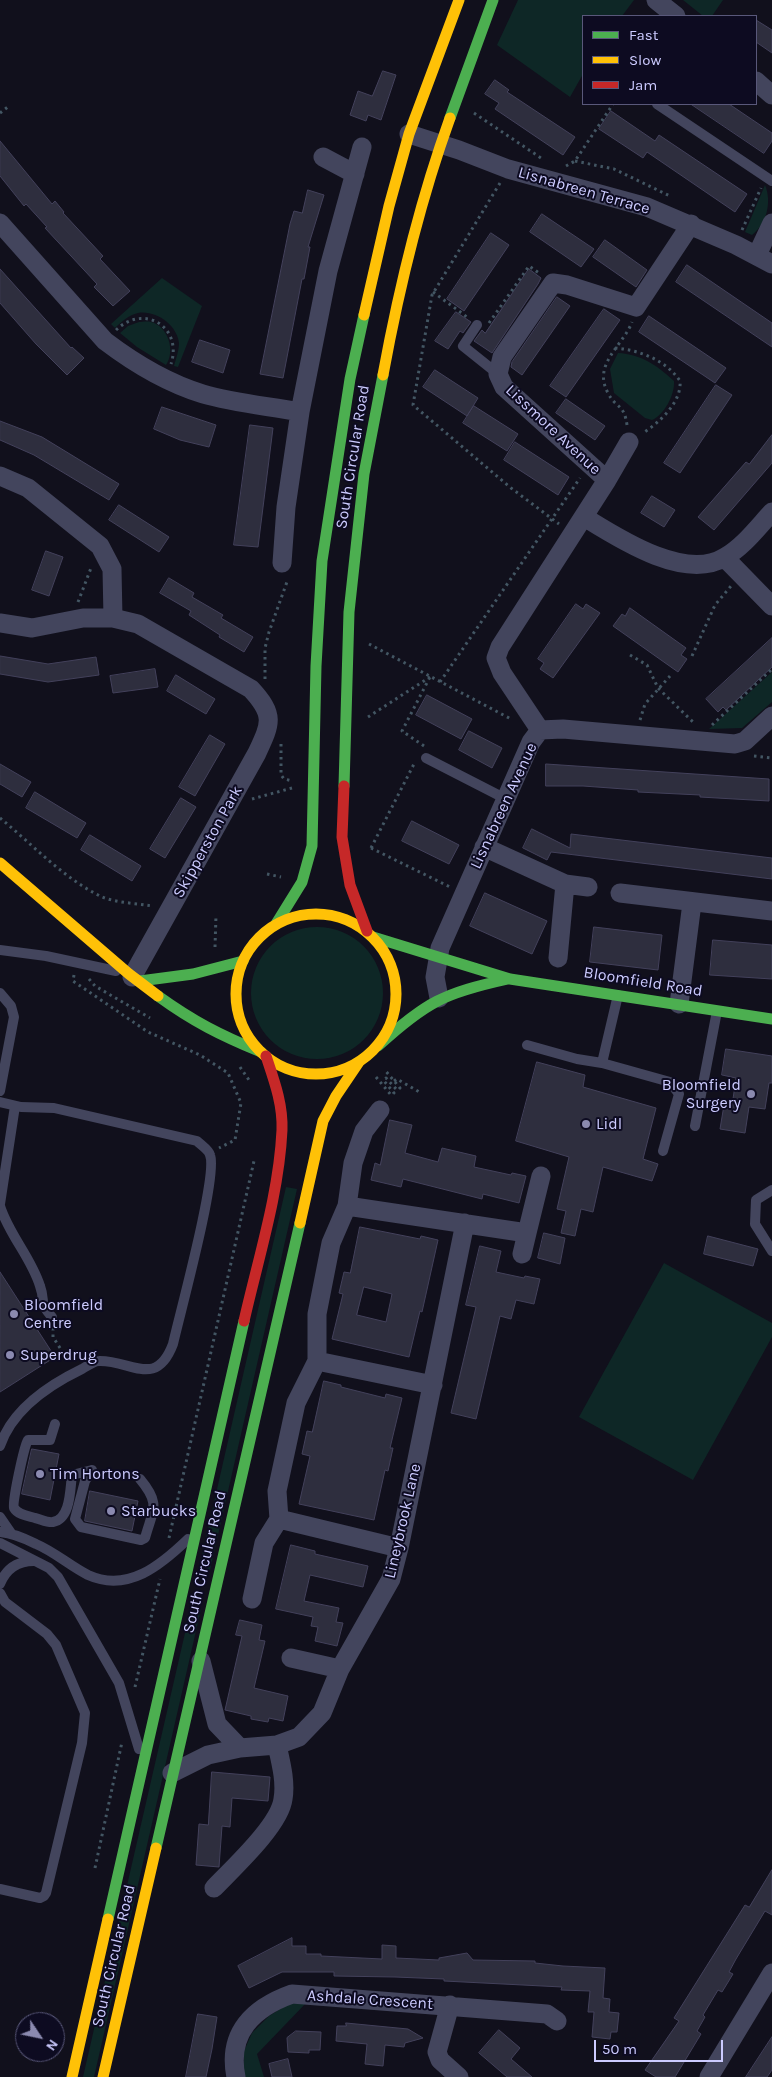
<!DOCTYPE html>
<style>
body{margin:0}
#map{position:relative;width:772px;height:2077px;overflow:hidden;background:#11101c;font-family:Karla,sans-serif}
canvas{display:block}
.legend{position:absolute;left:582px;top:15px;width:175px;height:90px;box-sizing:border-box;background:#0d0b21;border:1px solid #59587a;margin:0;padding:6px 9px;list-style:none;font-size:15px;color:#cccbff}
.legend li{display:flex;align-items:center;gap:10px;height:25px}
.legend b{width:25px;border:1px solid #59587a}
.north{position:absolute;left:15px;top:2012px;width:50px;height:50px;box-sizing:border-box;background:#0d0b21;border:1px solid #59587a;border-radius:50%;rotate:124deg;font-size:14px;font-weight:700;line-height:20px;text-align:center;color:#cccbff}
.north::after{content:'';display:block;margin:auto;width:18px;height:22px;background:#8b8ab0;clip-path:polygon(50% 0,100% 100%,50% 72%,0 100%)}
.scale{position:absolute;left:594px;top:2040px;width:129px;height:22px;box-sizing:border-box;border:2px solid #cccbff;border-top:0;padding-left:6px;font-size:15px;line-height:18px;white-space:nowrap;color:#cccbff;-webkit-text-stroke:4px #0d0b21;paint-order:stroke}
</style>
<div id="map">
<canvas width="772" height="2077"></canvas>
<ul class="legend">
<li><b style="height:6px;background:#4caf50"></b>Fast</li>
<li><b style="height:6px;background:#ffc107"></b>Slow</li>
<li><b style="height:6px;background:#c62828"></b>Jam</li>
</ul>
<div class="north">N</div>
<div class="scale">50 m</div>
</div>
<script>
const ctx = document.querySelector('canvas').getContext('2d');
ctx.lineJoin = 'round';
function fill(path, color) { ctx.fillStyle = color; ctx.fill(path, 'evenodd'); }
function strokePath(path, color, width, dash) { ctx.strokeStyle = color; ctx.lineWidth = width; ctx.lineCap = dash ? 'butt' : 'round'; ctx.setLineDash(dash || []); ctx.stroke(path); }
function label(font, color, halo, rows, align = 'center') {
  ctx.font = font + ' Karla,sans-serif'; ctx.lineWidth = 4; ctx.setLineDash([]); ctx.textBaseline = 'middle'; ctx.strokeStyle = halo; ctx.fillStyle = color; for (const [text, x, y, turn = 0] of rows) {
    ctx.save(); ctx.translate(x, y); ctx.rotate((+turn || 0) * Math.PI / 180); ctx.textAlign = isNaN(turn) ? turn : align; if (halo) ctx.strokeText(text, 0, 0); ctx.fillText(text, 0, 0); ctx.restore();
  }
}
fill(new Path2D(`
 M518,0H634L622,16H583V74L570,97L497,45Z
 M683,0H723L712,16H703Z
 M765,185C772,202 767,223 752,235L745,232Z
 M162,278L202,306L178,367L174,366C176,359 179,350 179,343C177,325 156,310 138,313C129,315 121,322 115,328L111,324Z
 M139,322C142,322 147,321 151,322C168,326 176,351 166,365L137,347L120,333L128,326Z
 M618,353C641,354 658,366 674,381C675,395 664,415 652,420L645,418L614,393L610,369Z
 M772,672V702L742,728L709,729Z
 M251 993a66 66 0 1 1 132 0a66 66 0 1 1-132 0Z
 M286,1187L297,1189L210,1570L199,1568Z
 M664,1263L772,1323V1337L693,1480L579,1417Z
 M191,1607L201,1609L94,2077H83Z
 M307,2002L257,2054L264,2077H243L244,2051L252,2033L269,2016L290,2003Z`), '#0e2726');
const building = new Path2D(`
 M756,20L772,30V53L756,42Z
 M383,71L396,75L381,120L368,115L366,121L350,115L358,91L372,96Z
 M495,80L509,90L507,92L575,137L563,155L495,109L499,103L485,94Z
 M691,104H729L772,133V141L764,153Z
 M611,111L655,141L659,135L747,194L735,212L647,152L643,158L599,129Z
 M0,141L52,204L55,201L64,212L63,213L103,256L100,259L130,291L113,306L94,287L97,284L45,228L47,227L26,204L24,206L0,176Z
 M308,190L324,195L308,247H310L304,279H302L283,378L260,374L290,224L294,211L302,213Z
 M542,214L594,249L581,267L530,232Z
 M491,233L509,245L464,311L447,299Z
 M605,240L647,270L636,287L593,257Z
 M687,265L772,323V347L676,282Z
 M0,269L71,348L72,347L84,358L67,375L36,344L0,303Z
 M529,269L541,278L538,284L492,353L474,341L482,330L485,333Z
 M557,297L570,306L522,375L511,367L512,362Z
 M604,309L620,320L566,397L550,386Z
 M456,312L471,322L463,333L460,331L448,349L435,341Z
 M649,316L726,368L715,383L639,332Z
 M200,340L230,350L223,373L192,362Z
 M435,370L478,398L467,416L423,387Z
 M716,385L732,395L680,473L664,463Z
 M566,399L605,426L595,440L556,413Z
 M474,406L518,434L507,451L463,423Z
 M162,407L216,425L209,447L180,440L154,429Z
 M0,421L42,437L119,484L109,500L34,455L0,440Z
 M250,425L273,428L258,547L234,545Z
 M772,435V463L714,530L698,517L746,462L749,464Z
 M515,442L569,477L558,495L504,460Z
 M652,496L675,510L664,527L641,513Z
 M119,505L169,537L159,552L109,520Z
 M46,551L63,557L49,596L32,590Z
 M169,578L194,593L192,597L223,615L221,618L253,637L244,652L219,637L220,635L189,615L191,611L160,593Z
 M576,604L583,609L586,604L600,613L553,678L540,669L544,663L538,659Z
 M630,608L686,648L681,655L687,659L678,672L613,626L622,614L625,616Z
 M772,638V667L726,710L723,707L718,712L706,699Z
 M0,656L48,664L96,657L99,675L48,682L0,674Z
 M155,669L158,687L113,693L110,676Z
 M176,675L215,699L206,714L167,691Z
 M427,695L472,719L461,739L416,715Z
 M469,731L502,748L492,768L459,750Z
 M210,735L225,744L195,796L179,787Z
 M0,764L31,782L22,797L0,784Z
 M546,764L769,779V801L700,797V795L638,792V790L583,786H546Z
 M35,792L86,823L77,838L26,808Z
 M181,798L196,807L165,858L150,849Z
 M412,821L459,845L449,864L402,841Z
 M532,829L570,848L571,834L772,858V879L551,852L547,860L523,848Z
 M90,835L141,866L132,881L81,850Z
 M485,893L547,921L532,954L470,926Z
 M594,927L662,935L658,970L590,962Z
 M713,940L772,945V979L710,975Z
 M726,1049L772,1056V1083H769L765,1109L749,1107L745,1133L720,1129L724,1105L732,1106L736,1078L722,1075Z
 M537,1062L585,1075L583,1087L656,1108L643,1159L658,1164L652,1181L603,1167L593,1212L581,1209L575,1236L561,1233L566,1211L557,1209L569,1157L516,1141Z
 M390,1120L412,1125L405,1153L438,1162L442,1148L476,1156L474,1167L511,1175L512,1173L526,1176L519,1203L483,1194L482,1199L403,1179L401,1187L371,1180L375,1163L380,1165Z
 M360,1227L420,1239L421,1236L438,1240L422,1312L420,1311L409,1357L332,1339L343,1294L339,1293L344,1272L350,1273ZM364,1287L392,1294L386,1322L357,1315Z
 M544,1233L565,1238L560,1264L538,1258Z
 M708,1236L758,1249L753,1266L704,1254Z
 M480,1246L501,1251L496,1272L524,1278L525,1276L540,1279L534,1304L516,1300L511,1319L500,1316L476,1419L451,1413L476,1307L466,1305Z
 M0,1272L55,1357L0,1392Z
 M324,1381L341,1385V1387L385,1398L386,1394L402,1398L390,1448H393L388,1471L385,1470L374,1520L299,1504L310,1456L302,1454L307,1431L312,1432Z
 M32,1449L59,1454L50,1500L22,1494Z
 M90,1491L138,1501L132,1531L85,1521Z
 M291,1545L315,1551V1554L368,1566L363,1587L310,1575L304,1601L339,1608L336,1622L343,1623L337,1646L315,1641L318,1627L311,1626L313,1617L276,1609Z
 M240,1620L262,1625L259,1640L265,1641L254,1688L288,1696L283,1721L269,1718L268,1722L251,1719V1716L225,1710L242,1636L236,1635Z
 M212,1772L270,1777L268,1801L232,1798L230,1827L222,1826L219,1867L196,1865L199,1824L208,1825Z
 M772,1870V1915L765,1911L736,1959L729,1972L733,1974L722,1992L718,1990L703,2015L705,2017L697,2031L701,2034L675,2077H656L645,2070L679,2021L674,2018L745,1905L749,1907Z
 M292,1938V1946H306V1954H321V1956L382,1959V1945L396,1946V1958L439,1960V1958L467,1953L473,1960L535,1961V1963L563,1966L605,1968L603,1998L610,1999L609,2012L619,2013L617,2032H611L610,2039L592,2037L594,2012H588L590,1991L561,1990L562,1987L444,1981V1979L395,1977L334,1976V1972H282L249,1988L238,1966Z
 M198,2014L217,2017L212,2049L206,2077H186Z
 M346,2023L408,2029L423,2038L405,2043L404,2047L385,2045L383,2066L365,2064L367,2044L336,2041L337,2026H346Z
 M499,2030L520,2048L511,2059L532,2077H507L479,2053Z
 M296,2031L321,2032L320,2050H309V2053L288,2052L287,2038Z
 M772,2037V2070L767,2077H746Z
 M288,2059L292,2077H272L269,2064Z`);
fill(building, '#2e2e3e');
strokePath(building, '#43415b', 1);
strokePath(new Path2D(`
 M0,113L9,106
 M474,113L541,158
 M575,161L614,169L670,196
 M566,166L575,161L613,104
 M500,183L432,295L413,405L511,488L559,524
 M742,230L761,188
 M433,292L467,317
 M489,323L529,266L539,273
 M116,330C144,303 183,327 171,364
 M615,348C639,350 666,360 680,381C682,402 659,423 643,433
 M627,425C624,403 616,409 608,393C592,364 623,346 632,322
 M78,602L91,568
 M369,644L511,719
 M630,655L647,665L658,688L694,723
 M692,656L715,605L731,586
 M265,679V648L269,632L288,579
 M440,682L580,478
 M368,717L430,677
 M640,720L645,704L670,676
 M712,725L772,669
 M281,744V775L284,779L293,781
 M424,746L402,731L430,677
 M754,756L772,758
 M252,799L292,788
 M0,818C32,844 62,877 100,896C115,903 135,903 152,906
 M371,848L415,762
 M371,848L450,887
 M267,874L281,877
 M215,947L216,915
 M74,975L73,981L148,1032L200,1055L228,1073L241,1103L235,1140L219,1148
 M89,979L95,986L150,1018
 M240,1067L251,1083
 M376,1077L391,1095L394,1093L384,1081L386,1078L397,1090L400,1088L384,1069
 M394,1081L397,1079L421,1093
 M53,1328V1337L69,1362
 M169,1538L254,1161
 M135,1687L160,1579
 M95,1868L122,1742`), '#435663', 3, [2.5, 4]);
strokePath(new Path2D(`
 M657,104L772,181
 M477,325L463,346L498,374
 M426,758L506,799
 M0,950L46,956L116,971
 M0,993L11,1006L14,1017L0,1091
 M527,1045L577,1059L602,1063L618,995
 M602,1063L670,1082L679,1094L663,1151
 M0,1102L21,1107L54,1108L197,1141C201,1145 209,1150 210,1155C218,1175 180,1313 173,1344C156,1389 131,1360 99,1361C94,1361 87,1366 82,1369C49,1385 12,1410 0,1446
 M695,1126L717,1011
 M772,1190L756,1200L755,1224L772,1251
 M0,1204L15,1106
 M0,1206C9,1235 31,1257 40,1286C46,1303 38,1301 52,1317
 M55,1424L50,1440H28C24,1446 12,1503 14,1508C18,1515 28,1516 35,1518C40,1519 48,1523 53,1522C71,1519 70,1488 72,1475L92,1470
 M92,1470L85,1481L75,1519L81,1527L141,1540L145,1538C153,1509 161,1504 140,1479
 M0,1517L11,1533
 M0,1532C13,1533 24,1538 36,1544C55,1552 70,1566 88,1575C128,1593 161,1565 188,1539
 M0,1543L49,1568L58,1577L119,1683L139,1749
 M0,1584C6,1569 17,1561 34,1561
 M0,1593L5,1602L47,1634L56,1645L85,1713L82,1743L46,1893L44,1896L40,1898L0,1889`), '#43455d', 10);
strokePath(new Path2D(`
 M656,0L676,16
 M756,81L772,95
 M409,134L459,150L508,169L647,207L736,245L772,264
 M323,157L355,174
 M0,223L105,341C134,363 167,383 203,394C234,403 268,406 300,412L286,507L282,563
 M757,255L772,223
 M300,412L328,271L362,147
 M0,476L28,488L100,546L112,569L113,618
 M607,480L629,442
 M584,517C618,538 685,582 725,557C743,547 758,527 772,512
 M725,558L772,606
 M0,623L32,628L83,618H113L138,624L251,689C275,715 271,723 257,753L132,977
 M540,730L502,673L496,658L500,647L607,480L504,387L498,374L502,357L553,283L567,285L636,307L691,224
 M484,847L565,884L588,887
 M620,893L772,911
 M558,958L565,884
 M439,998L435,977L440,948L531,742L540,730L563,729L735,744L745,741L772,716
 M679,1004L692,903
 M347,1206L527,1233L541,1176
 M522,1254L527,1233
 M317,1361L433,1385
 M279,1519L399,1548
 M252,1599L264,1543L279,1519L277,1491L296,1403L317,1361V1314L331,1243L347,1206L353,1163L364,1131L380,1110
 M291,1658L340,1669
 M240,1748L277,1745L299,1737L322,1713L340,1669L391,1579L399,1548L465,1223
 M172,1773L208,1755L240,1748L217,1724L201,1661
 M214,1888C233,1868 280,1825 283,1799C286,1782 281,1763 277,1745
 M450,2005L437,2052L440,2060L459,2077
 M236,2077C227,2033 253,2008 292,1994L547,2014L557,2021
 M709,2077L772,1973`), '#43455d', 19);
strokePath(new Path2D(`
 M450,118L493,0
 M344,786L349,612L364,474L383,375
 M276,924L302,882L312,846L316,666L322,561L350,379L364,315
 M373,937L510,979L772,1019
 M140,981L193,974L243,961
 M158,996C194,1022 220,1035 261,1052
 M378,1046C426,1002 444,993 508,979
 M156,1848L300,1223
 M108,1919L244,1321`), '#4caf50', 11);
strokePath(new Path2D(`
 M364,315L389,206L409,134L459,0
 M383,375C399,288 420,201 450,118
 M0,863L129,974L158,996
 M236 994a80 80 0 1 1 160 0a80 80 0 1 1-160 0Z
 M300,1223L323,1121L336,1096L359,1062
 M72,2077L108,1919
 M103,2077L156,1848`), '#ffc107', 11);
strokePath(new Path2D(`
 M344,786L342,837L350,885L367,931
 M244,1321C258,1259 279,1194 282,1130C283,1104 274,1080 266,1056`), '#c62828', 11);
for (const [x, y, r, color] of [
 [751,1094,5,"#8b8ab0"],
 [586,1124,5,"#8b8ab0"],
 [14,1314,5,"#8b8ab0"],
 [10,1355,5,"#8b8ab0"],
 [40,1474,5,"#8b8ab0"],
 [111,1511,5,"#8b8ab0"]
]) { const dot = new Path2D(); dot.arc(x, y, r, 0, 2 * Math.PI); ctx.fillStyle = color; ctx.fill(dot); strokePath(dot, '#0d0b21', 2); }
label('16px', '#cccbff', '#0d0b21', [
 ["Lisnabreen Terrace",584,191,16],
 ["Lissmore Avenue",553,430,43],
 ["South Circular Road",353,457,-81],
 ["Lisnabreen Avenue",504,806,-65],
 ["Skipperston Park",208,842,-61],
 ["Bloomfield Road",643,982,9],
 ["Lineybrook Lane",403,1521,-77],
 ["South Circular Road",205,1562,-77],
 ["South Circular Road",114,1956,-77],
 ["Ashdale Crescent",370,2000,4]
]);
label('16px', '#cccbff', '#0d0b21', [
 ["Bloomfield",741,1085,"right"],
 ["Surgery",741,1103,"right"],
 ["Lidl",596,1124],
 ["Bloomfield",24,1305],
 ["Centre",24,1323],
 ["Superdrug",20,1355],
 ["Tim Hortons",50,1474],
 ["Starbucks",121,1511]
], 'left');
</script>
